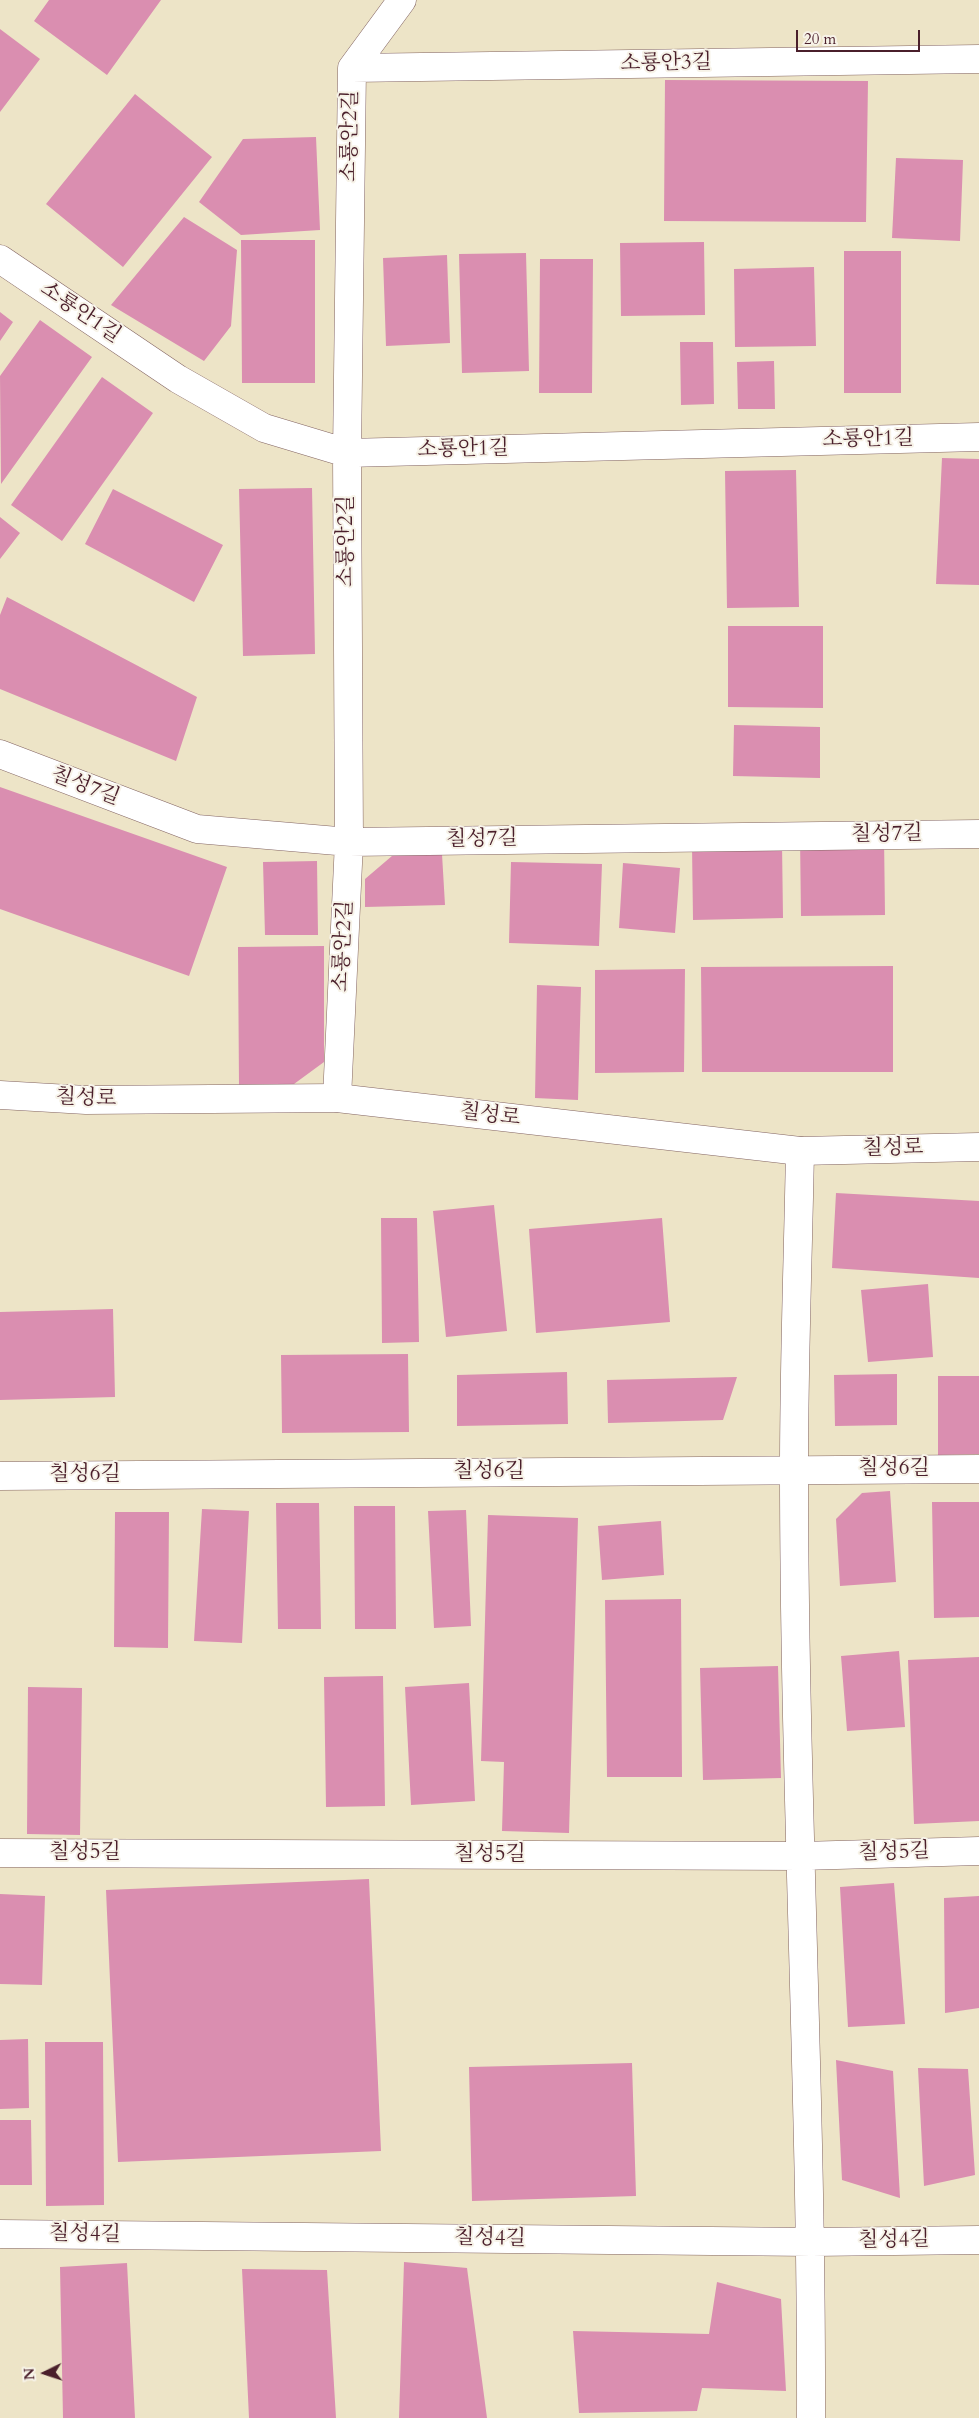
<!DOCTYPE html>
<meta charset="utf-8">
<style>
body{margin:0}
#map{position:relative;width:979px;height:2418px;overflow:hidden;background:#ede4c7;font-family:Cardo,serif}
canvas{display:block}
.north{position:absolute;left:20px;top:2348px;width:50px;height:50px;-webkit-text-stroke:4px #f7f3e8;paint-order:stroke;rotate:266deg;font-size:14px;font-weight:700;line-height:20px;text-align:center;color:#4a1f2b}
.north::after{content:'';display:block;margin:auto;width:18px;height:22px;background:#4a1f2b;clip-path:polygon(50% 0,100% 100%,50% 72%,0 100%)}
.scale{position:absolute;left:796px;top:30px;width:124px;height:22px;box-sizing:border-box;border:2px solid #4a1f2b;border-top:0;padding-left:6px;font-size:15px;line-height:18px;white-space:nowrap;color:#4a1f2b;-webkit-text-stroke:4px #f7f3e8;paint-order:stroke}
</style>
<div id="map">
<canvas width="979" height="2418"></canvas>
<div class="north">N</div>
<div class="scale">20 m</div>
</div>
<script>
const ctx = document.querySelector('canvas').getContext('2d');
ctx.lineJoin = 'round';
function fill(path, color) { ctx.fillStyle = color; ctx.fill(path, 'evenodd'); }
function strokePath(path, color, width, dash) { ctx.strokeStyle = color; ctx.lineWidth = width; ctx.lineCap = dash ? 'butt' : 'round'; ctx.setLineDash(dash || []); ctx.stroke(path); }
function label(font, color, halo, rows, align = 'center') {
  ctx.font = font + ' Cardo,"Noto Serif KR",serif'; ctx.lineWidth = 4; ctx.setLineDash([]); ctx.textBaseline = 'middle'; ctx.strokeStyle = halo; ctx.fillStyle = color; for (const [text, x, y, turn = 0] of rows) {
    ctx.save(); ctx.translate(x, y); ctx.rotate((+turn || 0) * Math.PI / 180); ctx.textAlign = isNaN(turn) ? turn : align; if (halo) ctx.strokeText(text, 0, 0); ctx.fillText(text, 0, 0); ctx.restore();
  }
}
fill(new Path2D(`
 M49,0H161L107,75L34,21Z
 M0,29L40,59L0,112Z
 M665,80L868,81L866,222L664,221Z
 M135,94L212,157L123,267L46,204Z
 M316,137L320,230L241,235L199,202L243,139Z
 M896,158L963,160L960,241L892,238Z
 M184,217L237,250L231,326L204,361L111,305Z
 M241,240H315V383H242Z
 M704,242L705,315L621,316L620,243Z
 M844,251H901V393H844Z
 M526,253L529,371L462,373L459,254Z
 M447,255L450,343L386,346L383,258Z
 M540,259H593L592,393H539Z
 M814,267L816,346L735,347L734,269Z
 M0,312L13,322L0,341Z
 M40,320L92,357L1,484L0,376Z
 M680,342H713L714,404L681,405Z
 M774,361L775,409H738L737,362Z
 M102,377L153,413L62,541L11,505Z
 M942,458L979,459V585L936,584Z
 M796,470L799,607L727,608L725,471Z
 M312,488L315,654L243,656L239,489Z
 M113,489L223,545L194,602L85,544Z
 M0,517L20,533L0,559Z
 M7,597L197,697L176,761L0,689V615Z
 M728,626H823V708L728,707Z
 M734,725L820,727V778L733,776Z
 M0,787L227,867L189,976L0,909Z
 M884,836L885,915L801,916L800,837Z
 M782,843L783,918L693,920L692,845Z
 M399,850L442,854L445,905L365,907V879Z
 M317,861L318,935H265L263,862Z
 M511,862L602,864L599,946L509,943Z
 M623,863L680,868L675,933L619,928Z
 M324,946V1062L294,1084L239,1085L238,947Z
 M893,966V1072H702L701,967Z
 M685,969L684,1072L595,1073V970Z
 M537,985L581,987L578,1100L535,1098Z
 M836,1193L979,1201V1278L832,1268Z
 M494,1205L507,1331L446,1337L433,1211Z
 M381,1218H417L419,1342L382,1343Z
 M662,1218L670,1322L536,1333L529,1229Z
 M928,1284L933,1357L868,1362L861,1290Z
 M113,1309L115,1397L0,1400V1312Z
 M408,1354L409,1432L282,1433L281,1355Z
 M567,1372L568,1424L457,1426V1375Z
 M897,1374V1425L835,1426L834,1375Z
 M938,1376H979V1454L938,1455Z
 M737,1377L723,1420L608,1423L607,1380Z
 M890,1491L896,1582L840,1586L836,1519L862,1493Z
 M932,1502H979V1617L934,1618Z
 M276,1503H319L321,1629H278Z
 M354,1506H395L396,1629H355Z
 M202,1509L249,1511L242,1643L194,1641Z
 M466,1510L471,1626L434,1628L428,1511Z
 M115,1512H169L168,1648L114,1647Z
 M488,1515L578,1518L569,1833L502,1831L504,1762L481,1761Z
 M661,1521L664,1575L602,1580L598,1526Z
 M681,1599L682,1777H607L605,1600Z
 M899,1651L905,1727L847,1731L841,1656Z
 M979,1657V1821L914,1824L908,1660Z
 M778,1666L781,1778L703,1780L700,1668Z
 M383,1676L385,1806L326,1807L324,1677Z
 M469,1683L475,1801L411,1805L405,1687Z
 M28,1687L82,1688L80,1835L27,1834Z
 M369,1879L381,2151L118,2162L106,1890Z
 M894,1883L905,2024L848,2027L840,1887Z
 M0,1894L45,1896L42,1985L0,1984Z
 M979,1896V2008L945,2013L944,1898Z
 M28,2039L29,2108L0,2109V2040Z
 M45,2042H103L104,2205L46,2206Z
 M836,2060L893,2071L900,2198L842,2180Z
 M632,2063L636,2196L472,2201L469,2067Z
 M918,2068L968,2069L975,2175L924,2186Z
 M0,2120H31L32,2185H0Z
 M404,2262L467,2268L487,2418H399Z
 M127,2263L135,2418H63L60,2267Z
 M242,2269L327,2270L336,2418H249Z
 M717,2282L781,2299L786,2391L702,2388L697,2411L579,2413L573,2331L709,2334Z`), '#da8eb0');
const minor = new Path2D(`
 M352,68L979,59
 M0,259L178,379L264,428L347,453L979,437
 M0,754L197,829L349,842L979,834
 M337,1098L349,842L347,453L352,68L402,0
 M800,1151C798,1257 794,1363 794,1469C794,1786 812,2102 811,2418
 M0,1476L979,1469
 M0,1853L801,1856L979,1851
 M0,2234L812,2242L979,2240`);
const tertiary = new Path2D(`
 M0,1095L86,1100L337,1098L800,1151L979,1147`);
strokePath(minor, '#836462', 29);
strokePath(tertiary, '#836462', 29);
strokePath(minor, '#fff', 28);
strokePath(tertiary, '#fff', 28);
label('21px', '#4a1f2b', '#f7f3e8', [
 ["소룡안3길",666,64,-1],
 ["소룡안2길",351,136,-89],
 ["소룡안1길",80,313,34],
 ["소룡안1길",868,440,-1],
 ["소룡안1길",463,450,-1],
 ["소룡안2길",347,541,-90],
 ["칠성7길",85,787,21],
 ["칠성7길",887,835,-1],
 ["칠성7길",482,840,-1],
 ["소룡안2길",344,946,-87],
 ["칠성로",86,1099,2],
 ["칠성로",490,1116,7],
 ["칠성로",893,1149,-1],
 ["칠성6길",894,1469],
 ["칠성6길",489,1472],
 ["칠성6길",85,1475],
 ["칠성5길",85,1853],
 ["칠성5길",894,1853,-2],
 ["칠성5길",490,1855],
 ["칠성4길",85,2235,1],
 ["칠성4길",490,2239,1],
 ["칠성4길",894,2241,-1]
]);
</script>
